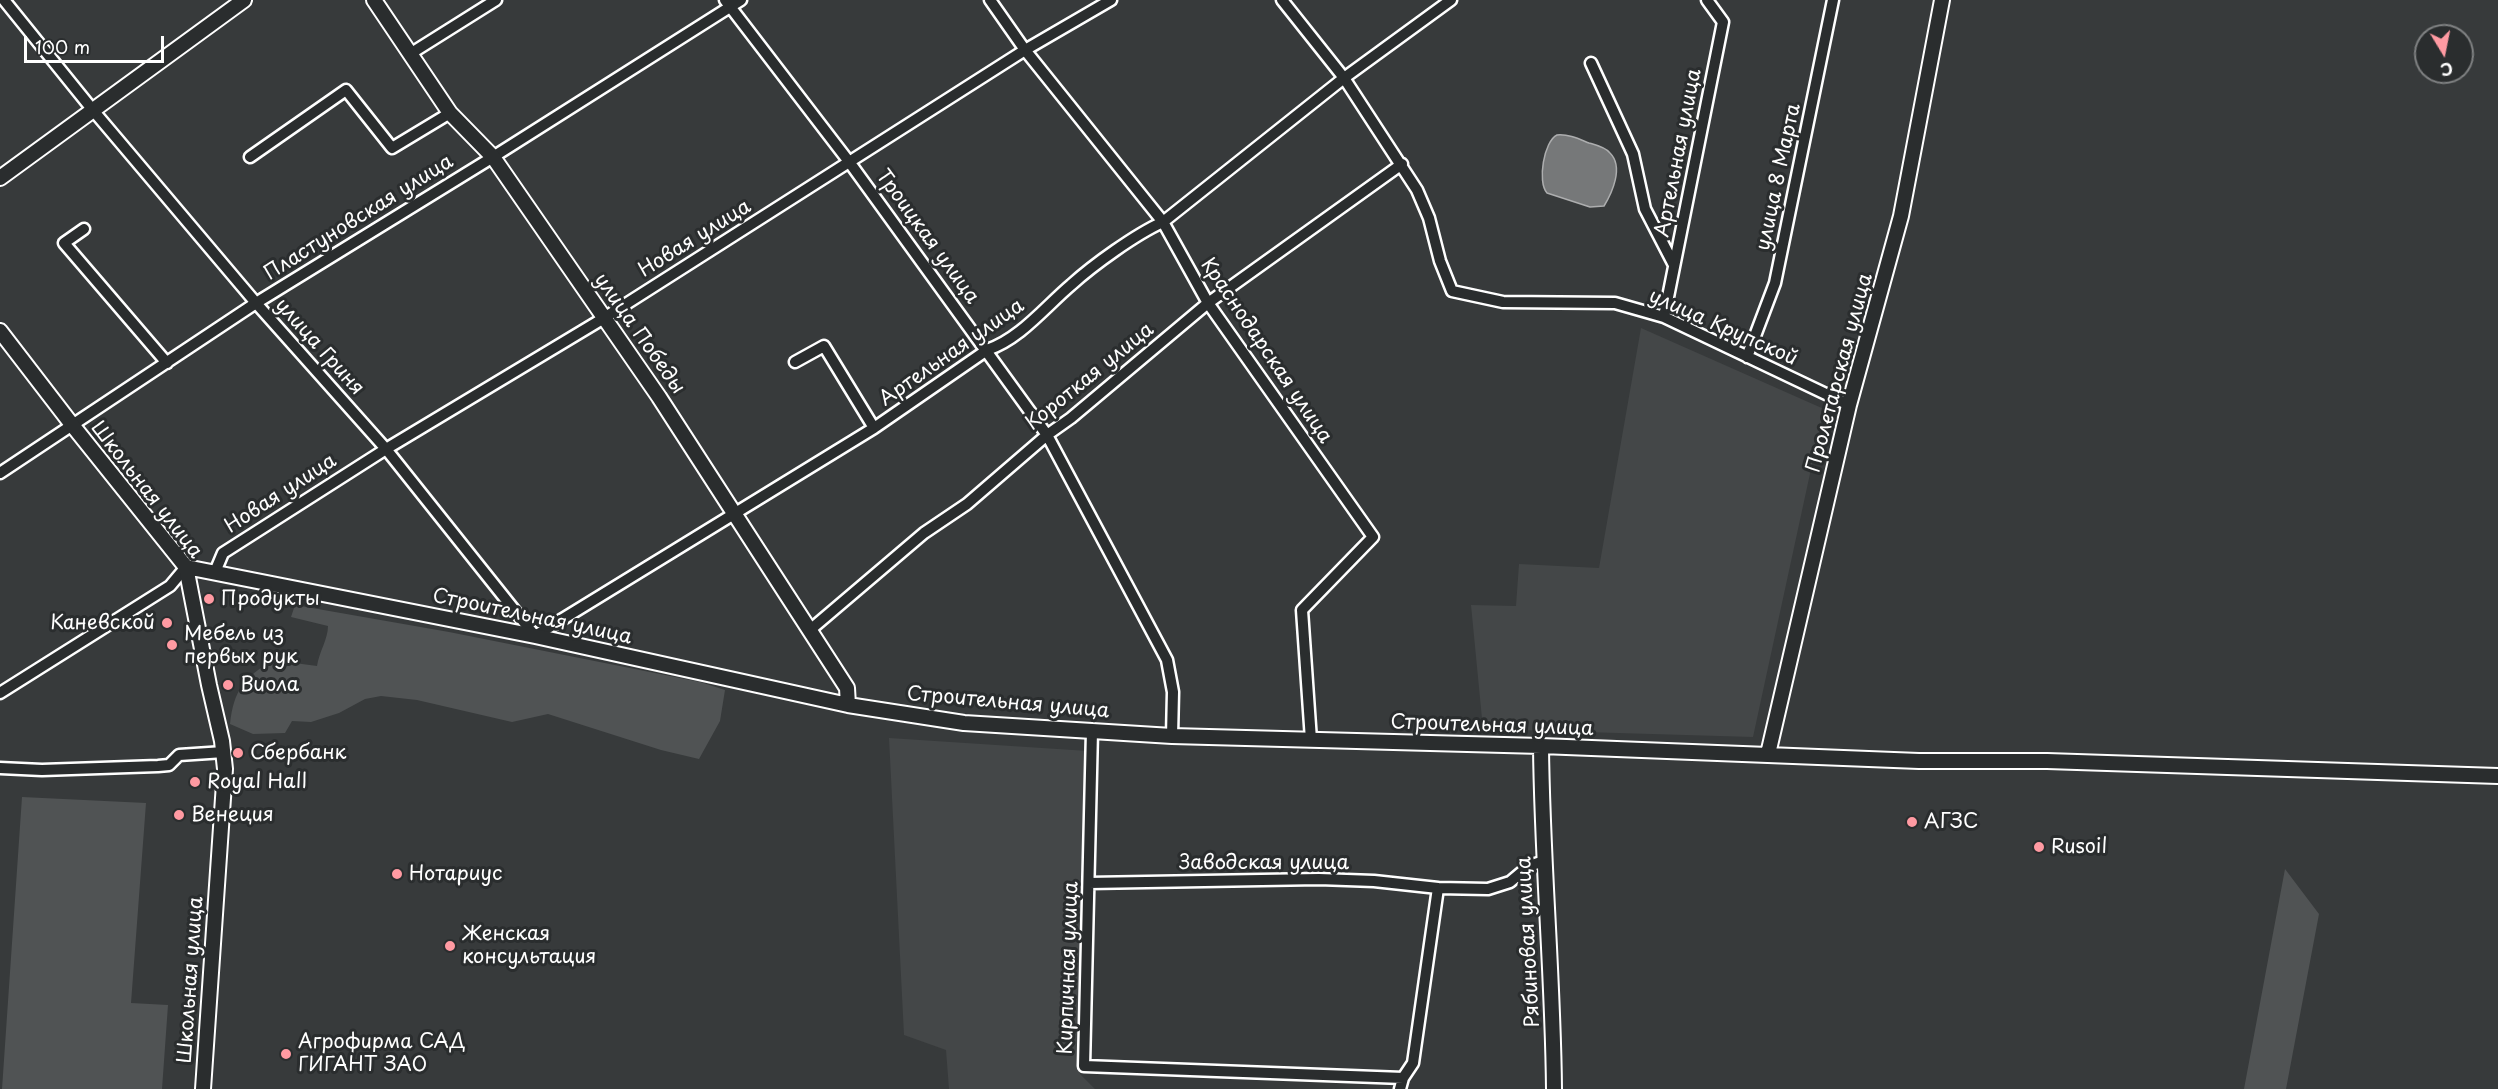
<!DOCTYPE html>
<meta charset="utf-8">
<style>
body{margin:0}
#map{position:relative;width:2498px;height:1089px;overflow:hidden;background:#373a3b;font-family:"Playpen Sans",sans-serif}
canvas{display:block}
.north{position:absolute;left:2414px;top:24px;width:60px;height:60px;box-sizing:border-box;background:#2a2d2e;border:2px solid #7f8182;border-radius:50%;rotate:170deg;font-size:16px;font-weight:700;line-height:24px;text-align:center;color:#fff}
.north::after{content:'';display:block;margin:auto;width:21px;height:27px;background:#ff9aa2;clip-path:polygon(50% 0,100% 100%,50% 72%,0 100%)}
.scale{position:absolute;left:24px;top:36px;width:140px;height:27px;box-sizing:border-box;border:3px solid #fff;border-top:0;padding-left:8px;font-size:18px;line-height:21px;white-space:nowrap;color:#fff;-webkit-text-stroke:4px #2a2d2e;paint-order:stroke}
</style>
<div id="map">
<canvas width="2498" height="1089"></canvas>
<div class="north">С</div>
<div class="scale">100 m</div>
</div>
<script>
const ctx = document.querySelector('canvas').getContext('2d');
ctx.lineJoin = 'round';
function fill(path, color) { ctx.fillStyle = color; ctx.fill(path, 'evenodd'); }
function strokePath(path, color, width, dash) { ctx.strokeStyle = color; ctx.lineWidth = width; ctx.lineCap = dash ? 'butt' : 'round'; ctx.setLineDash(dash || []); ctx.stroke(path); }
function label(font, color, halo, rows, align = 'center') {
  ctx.font = font + ' "Playpen Sans",sans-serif'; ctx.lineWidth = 6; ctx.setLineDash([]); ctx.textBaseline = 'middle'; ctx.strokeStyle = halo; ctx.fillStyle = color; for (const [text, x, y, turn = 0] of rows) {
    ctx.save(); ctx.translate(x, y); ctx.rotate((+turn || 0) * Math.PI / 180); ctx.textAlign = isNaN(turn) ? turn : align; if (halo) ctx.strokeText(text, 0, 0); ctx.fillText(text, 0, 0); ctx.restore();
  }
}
fill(new Path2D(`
 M1641,328L1824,409L1753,737L1483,729L1471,605L1516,606L1519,564L1599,568Z
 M889,738L1088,751L1080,1074L1095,1089H949L946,1050L904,1035Z`), '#444748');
fill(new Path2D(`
 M295,605L449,632L700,682L725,690L720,721L699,759L661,750L548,714L512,722L417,700L381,696L365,699L339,713L311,722L292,721L285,733L253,734L230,724C234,689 244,679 272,660L317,666C319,652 328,639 328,626L291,617Z
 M22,797L146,803L131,1003L168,1005L162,1089H2Z
 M2285,869L2319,914L2286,1089H2244Z`), '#505354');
const water = new Path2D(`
 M1557,135C1569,134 1579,139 1589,143C1596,145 1605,147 1610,153C1624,167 1612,193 1604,206L1590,207L1547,193C1537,182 1544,141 1557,135Z`);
fill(water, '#767879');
strokePath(water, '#adaeaf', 1.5);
const street = new Path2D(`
 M4,0L92,109L256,303L386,449L535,636L874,428L987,350C1020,339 1045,307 1071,285C1093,265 1136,234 1163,222L1344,78L1451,0
 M725,0L850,163L1047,435L1167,660L1173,692L1172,736
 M990,0L1025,50L1163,222L1208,303L1373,537L1302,610L1311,740
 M1282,0L1344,78L1417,190L1429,218L1440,261L1452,291L1503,302L1615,303L1664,317L1849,405
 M410,54L496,0
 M1591,63L1633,154L1645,209L1674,265
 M250,157L346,90L392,148L450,113
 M84,229L64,243L167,363
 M1664,317L1723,22L1707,0
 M1747,357L1775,283L1833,0
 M795,362L824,346L874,428
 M0,473L256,303L493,157L741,0
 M215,572L223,553L386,449L604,318L1025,50L1111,0
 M810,630L924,533L967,504L1047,435L1071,418L1208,303L1402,164
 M0,693L170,586L186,567
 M1092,731L1084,1066L1403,1078
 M0,768L42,770L158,766L169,765L179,755L224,752
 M1089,883L1319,879L1374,881L1438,888L1488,889L1510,882L1529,866L1544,861
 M1400,1089L1403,1078L1413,1063L1438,888`);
const secondary = new Path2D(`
 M374,0L450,113L493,157L659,397L847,688L848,705
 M0,178L244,0
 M0,331L73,426L186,567L209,685L222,741L225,769L203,1089
 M186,567L535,636L848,705L964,723L1172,736L1541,746L1919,761H2047L2498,776
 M1541,746C1542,861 1553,975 1554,1089
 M1768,754L1849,405L1901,216L1942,0`);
strokePath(street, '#fff', 15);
strokePath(secondary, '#fff', 18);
strokePath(street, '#2a2d2e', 10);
strokePath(secondary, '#2a2d2e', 14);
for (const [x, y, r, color] of [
 [209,599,6,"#ff9aa2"],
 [167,623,6,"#ff9aa2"],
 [172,645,6,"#ff9aa2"],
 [228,685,6,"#ff9aa2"],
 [238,753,6,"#ff9aa2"],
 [195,782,6,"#ff9aa2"],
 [179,815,6,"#ff9aa2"],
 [1912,822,6,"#ff9aa2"],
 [2039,847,6,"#ff9aa2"],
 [397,874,6,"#ff9aa2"],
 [450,946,6,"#ff9aa2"],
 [286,1054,6,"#ff9aa2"]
]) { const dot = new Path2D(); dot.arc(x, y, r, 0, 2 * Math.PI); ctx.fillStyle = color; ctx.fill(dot); strokePath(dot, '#2a2d2e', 2); }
label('20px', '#fff', '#2a2d2e', [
 ["Артельная улица",1679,153,-79],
 ["улица 8 Марта",1779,177,-78],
 ["Пластуновская улица",359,218,-32],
 ["Троицкая улица",927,237,54],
 ["Новая улица",695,239,-32],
 ["улица Крупской",1723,328,24],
 ["улица Победы",639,334,55],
 ["улица Гриня",319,347,48],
 ["Краснодарская улица",1266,351,56],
 ["Артельная улица",952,353,-35],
 ["Пролетарская улица",1840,373,-75],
 ["Короткая улица",1090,377,-39],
 ["Школьная улица",146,490,52],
 ["Новая улица",281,494,-33],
 ["Строительная улица",532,617,12],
 ["Строительная улица",1008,703,5],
 ["Строительная улица",1492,726,2],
 ["Заводская улица",1264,863],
 ["Рябиновая улица",1529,942,-93],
 ["Кирпичная улица",1069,968,-88],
 ["Школьная улица",191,980,-86]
]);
label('20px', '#fff', '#2a2d2e', [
 ["Продукты",221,599],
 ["Каневской",155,623,"right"],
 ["Мебель из",184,634],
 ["первых рук",184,657],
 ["Виола",240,685],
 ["Сбербанк",250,753],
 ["Royal Hall",207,782],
 ["Венеция",191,815],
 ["АГЗС",1924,822],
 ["Rusoil",2051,847],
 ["Нотариус",409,874],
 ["Женская",462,934],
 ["консультация",462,957],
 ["Агрофирма САД",298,1042],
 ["ГИГАНТ ЗАО",298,1065]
], 'left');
</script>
